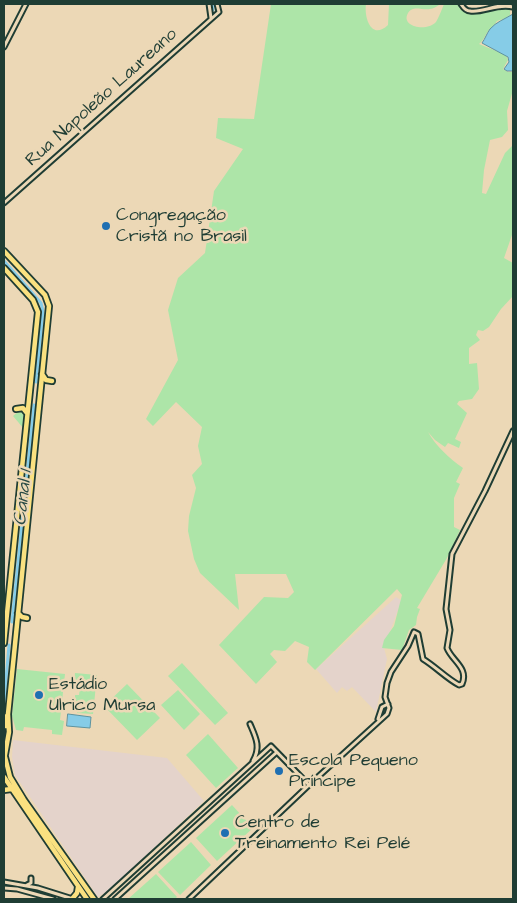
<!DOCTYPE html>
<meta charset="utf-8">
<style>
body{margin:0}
#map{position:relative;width:517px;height:903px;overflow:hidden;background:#ecd8b6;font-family:"Architects Daughter",sans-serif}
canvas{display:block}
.frame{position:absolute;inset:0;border:5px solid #1f3d34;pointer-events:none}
</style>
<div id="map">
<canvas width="517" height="903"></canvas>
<div class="frame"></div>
</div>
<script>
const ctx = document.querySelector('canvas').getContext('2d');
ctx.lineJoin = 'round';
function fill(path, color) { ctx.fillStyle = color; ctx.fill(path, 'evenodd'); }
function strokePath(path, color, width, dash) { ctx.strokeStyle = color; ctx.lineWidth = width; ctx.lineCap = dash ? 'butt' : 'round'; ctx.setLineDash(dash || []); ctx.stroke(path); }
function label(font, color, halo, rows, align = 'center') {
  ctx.font = font + ' "Architects Daughter",sans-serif'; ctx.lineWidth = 5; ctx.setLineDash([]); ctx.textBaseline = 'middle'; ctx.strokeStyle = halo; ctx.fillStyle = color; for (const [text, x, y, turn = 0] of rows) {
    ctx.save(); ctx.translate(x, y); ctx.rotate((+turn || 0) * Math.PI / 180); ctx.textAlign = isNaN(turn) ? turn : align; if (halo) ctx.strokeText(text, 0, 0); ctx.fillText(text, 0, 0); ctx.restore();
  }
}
fill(new Path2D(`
 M396,597L407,604L398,610L384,648L387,659L376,712L352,687L347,691L342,687L337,693L316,669Z
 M13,740L167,758L204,801L108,891L98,897L15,775L12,757Z`), '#e4d3cb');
fill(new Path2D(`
 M271,4H366C364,17 371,41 388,25L389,4H440C427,16 415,2 408,13C400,27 427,32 436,22C439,17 442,9 444,4H459C473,21 491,6 510,8V15L506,18L497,21C495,25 491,27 489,30C485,35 484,40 479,44L506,55L508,60L503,69L508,72H513V90L507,111L508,130L502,137L490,140L484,170L482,193L486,194L505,153L513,145V232L504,258L513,263V296L501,309L489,327L483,331L478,330L476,335L480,340L469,348V364L477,363L479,389L472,399L459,401L457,404L467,413L455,439L461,442L459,448L448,443L445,447L435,440L428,432C436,446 449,458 463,468L456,482L460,484L454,498V527L460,530L447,558L417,608L420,609L417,617L416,625L409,630L402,650L382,648L384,640L394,626L402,595L397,589L315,670L307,662L309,647L295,641L285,651L274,650L270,654L277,662L256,684L219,645L264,597L288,598L294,592L286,574H235L239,610L200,573L194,559L188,531L189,516L196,488L192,475L202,464L198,446L202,427L176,402L153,426L146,419L178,360L168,310L178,278L205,253L214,191L243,149L216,138L218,118L254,119Z
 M19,411H23L25,414L24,429L13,416Z
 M182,663L228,713L215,725L168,676Z
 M17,669L65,674L60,720L64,721L62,735L52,734V730L24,727L23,731L16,730L12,716Z
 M75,673L97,675L93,714L77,713L78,703L75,702V695H79L80,687L74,686Z
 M127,684L160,718L137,740L104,706Z
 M178,690L200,714L184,730L161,705Z
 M208,734L238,768L216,788L186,755Z
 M232,805L253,828L217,861L196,838Z
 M191,842L211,865L180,895L158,872Z
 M156,874L177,897L175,899H128Z`), '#ade5a8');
const water = new Path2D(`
 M513,14V71H507L504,69L509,62L508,57L482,43C485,39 487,33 490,29C496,22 505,19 513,14Z
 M68,714L91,717L90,728L67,726Z`);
fill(water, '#86cce7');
strokePath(water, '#5d939f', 1);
strokePath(new Path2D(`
 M212,4L213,10
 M4,261L41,303L43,311L36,382
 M12,622L34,405
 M4,703L9,645`), '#86cce7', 3);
const tertiary = new Path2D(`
 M209,4L211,18
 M461,4C463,7 465,11 470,11C484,13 496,3 513,7
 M4,47L26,4
 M4,203L219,12L217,4
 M378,719L382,707L388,704
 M250,724C256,738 261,747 253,761
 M4,882L38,888L73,899
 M27,885L31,883V878
 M4,888L17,889L53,899
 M103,899L271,746L309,785
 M115,899L277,752
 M189,899L309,785L387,714L389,708L385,697L387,683L391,672L408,646L414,632L418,634L423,659C436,667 446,678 459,685L462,684C469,668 452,661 447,648L450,630L446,609L452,554L485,491L513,431`);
const primary = new Path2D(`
 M4,251L45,295L49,306L8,714L9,732L4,760
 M4,268L33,300L38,312L4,643
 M42,374L46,380L52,381
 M16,409L23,408L27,413
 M18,613L22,617L27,618
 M4,716L6,726
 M5,757L10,777L24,800L94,899
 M4,777L87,899
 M4,790L11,789
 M72,899L77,893L78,887`);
strokePath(tertiary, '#1f3d34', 7);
strokePath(primary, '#1f3d34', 8);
strokePath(tertiary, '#ecd8b6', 3);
strokePath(primary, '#fae180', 4.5);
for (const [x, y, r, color] of [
 [106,226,5,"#1f6fb2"],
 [39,695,5,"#1f6fb2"],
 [279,771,5,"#1f6fb2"],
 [225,833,5,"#1f6fb2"]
]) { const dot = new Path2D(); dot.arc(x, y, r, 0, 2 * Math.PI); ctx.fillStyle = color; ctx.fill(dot); strokePath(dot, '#ecd8b6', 2); }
label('18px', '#1f3d34', '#ecd8b6', [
 ["Rua Napoleão Laureano",102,98,-42]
]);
label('18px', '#1f3d34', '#ecd8b6', [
 ["Congregação",116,216],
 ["Cristã no Brasil",116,237],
 ["Estádio",49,685],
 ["Ulrico Mursa",49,706],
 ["Escola Pequeno",289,761],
 ["Príncipe",289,782],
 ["Centro de",235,823],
 ["Treinamento Rei Pelé",235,844]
], 'left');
label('italic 19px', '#294b46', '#ecd8b6', [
 ["Canal 1",24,498,-84]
]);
</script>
